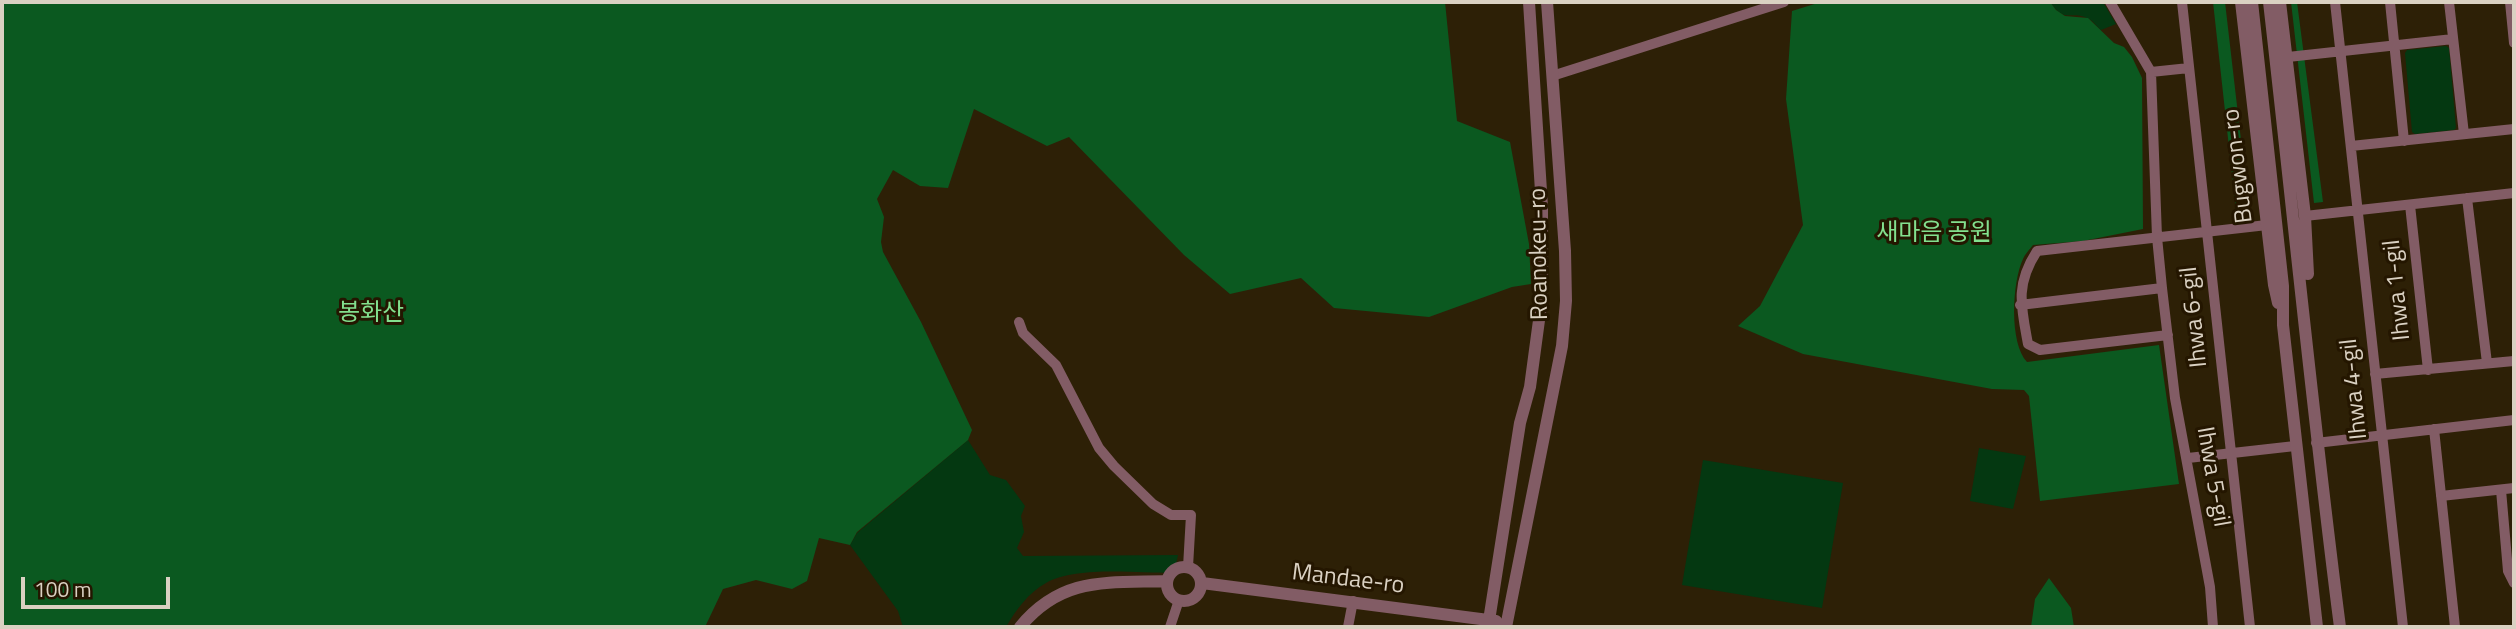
<!DOCTYPE html>
<meta charset="utf-8">
<style>
body{margin:0}
#map{position:relative;width:2516px;height:629px;overflow:hidden;background:#2d2006;font-family:"Titillium Web",sans-serif}
canvas{display:block}
.frame{position:absolute;inset:0;border:4px solid #dad1c2;pointer-events:none}
.scale{position:absolute;left:21px;top:577px;width:149px;height:32px;box-sizing:border-box;border:4px solid #dad1c2;border-top:0;padding-left:9px;font-size:21px;line-height:24px;white-space:nowrap;color:#dad1c2;-webkit-text-stroke:5px #241600;paint-order:stroke}
</style>
<div id="map">
<canvas width="2516" height="629"></canvas>
<div class="frame"></div>
<div class="scale">100 m</div>
</div>
<script>
const ctx = document.querySelector('canvas').getContext('2d');
ctx.lineJoin = 'round';
function fill(path, color) { ctx.fillStyle = color; ctx.fill(path, 'evenodd'); }
function strokePath(path, color, width, dash) { ctx.strokeStyle = color; ctx.lineWidth = width; ctx.lineCap = dash ? 'butt' : 'round'; ctx.setLineDash(dash || []); ctx.stroke(path); }
function label(font, color, halo, rows, align = 'center') {
  ctx.font = font + ' "Titillium Web","Noto Sans KR",sans-serif'; ctx.lineWidth = 6; ctx.setLineDash([]); ctx.textBaseline = 'middle'; ctx.strokeStyle = halo; ctx.fillStyle = color; for (const [text, x, y, turn = 0] of rows) {
    ctx.save(); ctx.translate(x, y); ctx.rotate((+turn || 0) * Math.PI / 180); ctx.textAlign = isNaN(turn) ? turn : align; if (halo) ctx.strokeText(text, 0, 0); ctx.fillText(text, 0, 0); ctx.restore();
  }
}
fill(new Path2D(`
 M2050,2H2103L2116,24L2101,30C2097,27 2092,19 2087,18C2070,10 2065,24 2050,2Z
 M2446,46L2449,48L2456,128L2454,130L2415,134L2412,132L2405,53L2407,50Z
 M968,440L990,475L1006,480L1025,506L1021,516L1024,532L1017,548L1023,556L1178,555L1175,569L1171,573C1136,573 1075,566 1046,583C1028,593 1016,610 1006,627H903L898,611L850,545L857,533Z
 M1979,448L2026,456L2013,509L1970,501Z
 M1703,460L1843,483L1822,608L1682,585Z`), '#043811');
fill(new Path2D(`
 M2,2H1445L1457,121L1510,142L1529,244L1531,284L1512,287L1429,317L1334,308L1301,278L1230,294L1184,255L1069,137L1047,146L974,109L948,188L920,186L893,170L877,199L884,217L881,242L883,252L921,322L972,430L968,440L857,532L850,545L819,538L807,581L792,589L756,580L723,589L705,627H2Z
 M1821,2H2050L2056,10L2065,16L2088,18L2114,43L2124,47L2132,57L2142,78L2143,229L2083,241L2033,245C2030,249 2025,254 2023,259C2012,282 2009,343 2027,362L2159,345L2179,484L2040,501L2029,396L2024,390L1992,389L1803,354L1738,326L1760,306L1803,225L1786,99L1792,11Z
 M2213,2H2225L2250,218L2246,220H2237Z
 M2291,2H2297L2323,202L2314,203Z
 M2049,578L2071,608L2074,627H2031L2035,599Z`), '#0b5920');
strokePath(new Path2D(`
 M2110,2L2151,72L2157,237L2162,288L2175,398L2210,587L2213,627
 M2182,2L2250,627
 M2335,2L2403,627
 M2390,2L2404,141
 M2449,2L2464,134
 M2510,2L2514,43
 M2288,57L2453,39
 M2151,72L2189,68
 M1552,76L1784,2
 M2351,146L2514,129
 M2467,198L2487,363
 M2410,205L2428,370
 M2305,216L2514,193
 M2020,305L2162,288
 M1019,322L1023,333L1056,365L1099,448L1114,466L1153,504L1171,515H1191L1188,567
 M2168,335L2040,350L2028,344C2021,306 2015,285 2037,251L2267,225
 M2375,374L2514,361
 M2434,429L2455,627
 M2316,443L2514,420
 M2188,458L2295,446
 M2501,490L2508,571L2514,583
 M2441,496L2514,488
 M1170,627L1179,600
 M1348,627L1353,601`), '#825c65', 10);
strokePath(new Path2D(`
 M2241,2L2274,285L2278,303
 M2252,2L2283,286V325L2317,627
 M2269,2C2293,210 2313,419 2340,627
 M2280,2L2305,216L2308,274
 M1167 584a17 17 0 1 1 34 0a17 17 0 1 1-34 0Z
 M1202,583L1496,621
 M1020,627C1062,576 1107,583 1167,581
 M1488,627L1520,423L1530,387L1542,298V207L1529,2
 M1506,627L1562,346L1566,301L1565,251L1547,2`), '#825c65', 12);
label('24px', '#dad1c2', '#241600', [
 ["Bugwon-ro",2239,166,-97],
 ["Roanokeu-ro",1540,254,-91],
 ["Ihwa 1-gil",2398,290,-96],
 ["Ihwa 6-gil",2195,317,-96],
 ["Ihwa 4-gil",2355,389,-96],
 ["Ihwa 5-gil",2212,477,80],
 ["Mandae-ro",1348,580,7]
]);
label('24px', '#83e08e', '#241600', [
 ["새마음 공원",1934,234],
 ["봉화산",371,314]
]);
</script>
